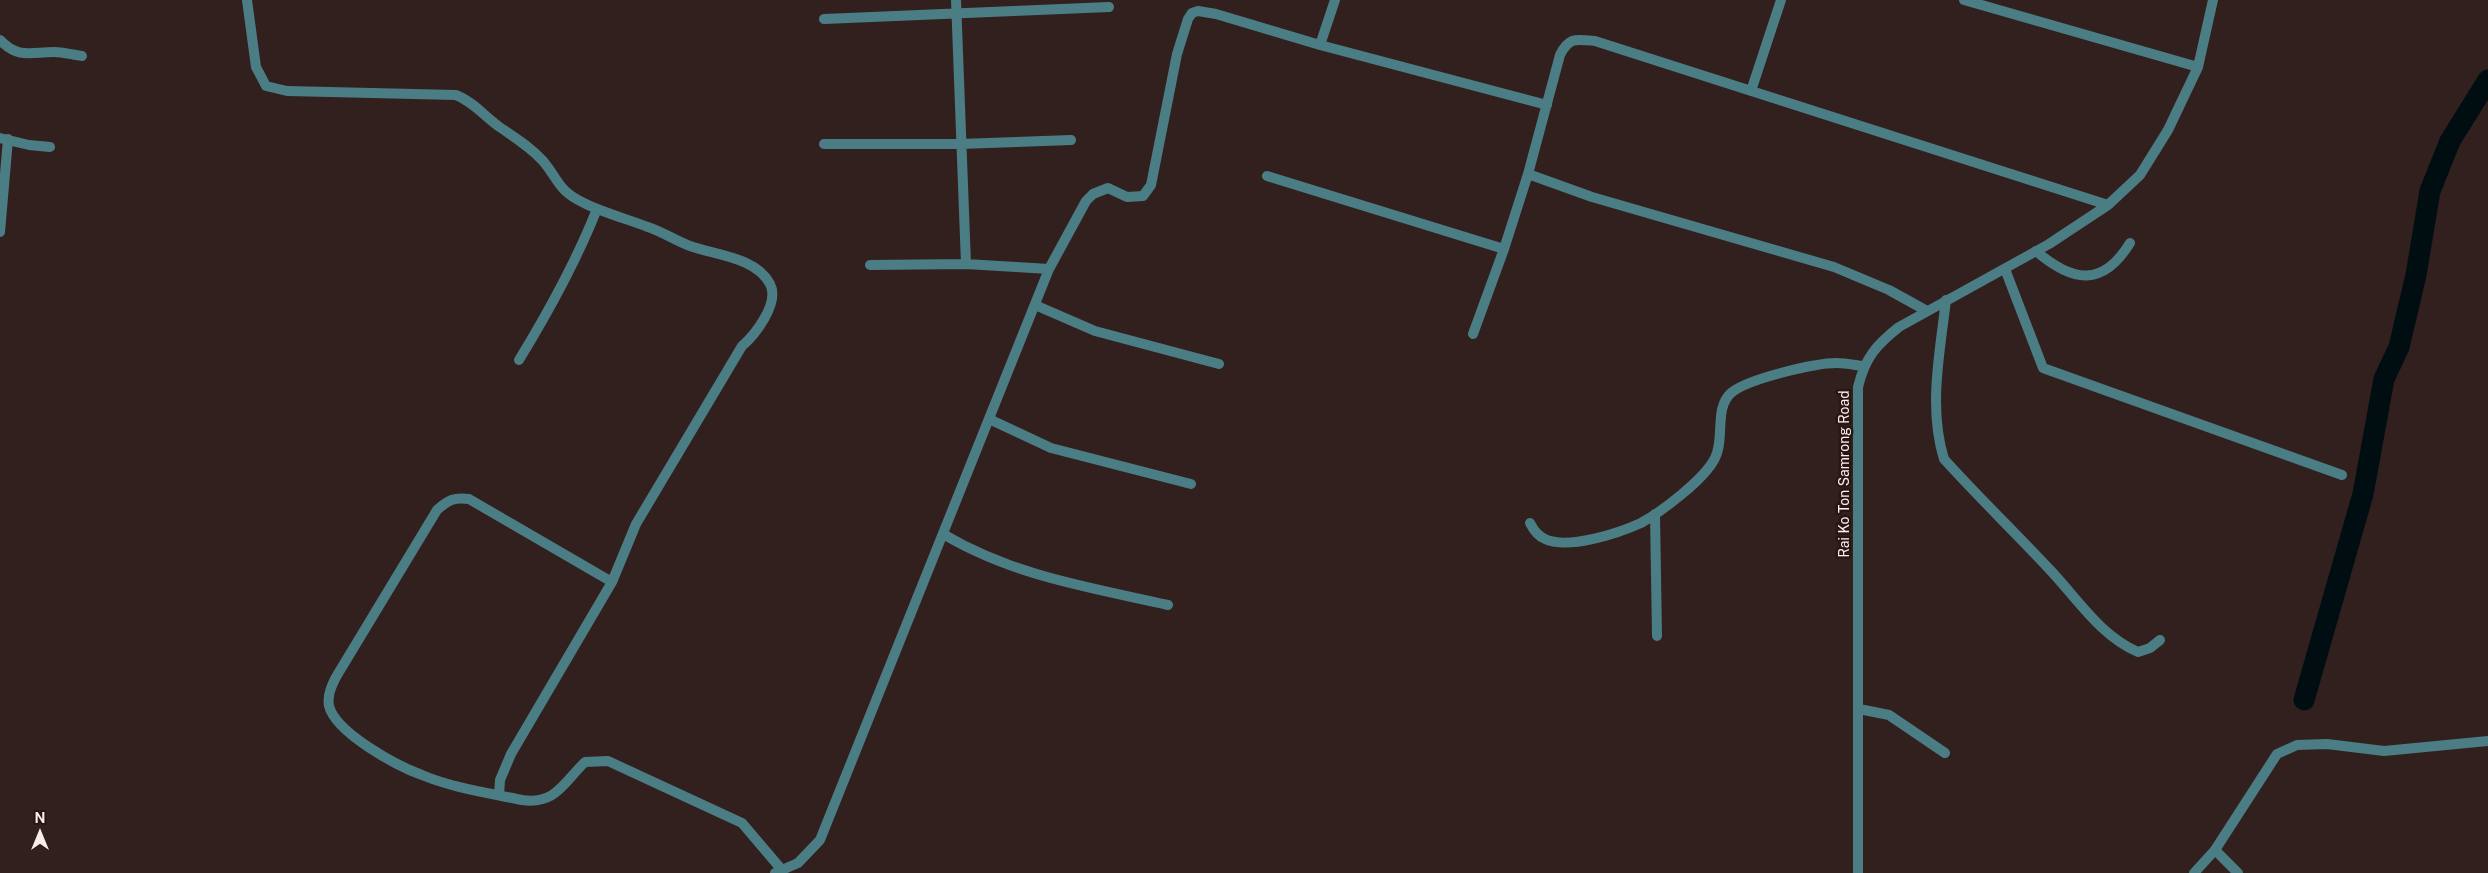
<!DOCTYPE html>
<style>
body{margin:0}
#map{position:relative;width:2488px;height:873px;overflow:hidden;background:#32201f;font-family:"Public Sans",sans-serif}
canvas{display:block}
.north{position:absolute;left:15px;top:808px;width:50px;height:50px;-webkit-text-stroke:4px #281615;paint-order:stroke;rotate:0deg;font-size:14px;font-weight:700;line-height:20px;text-align:center;color:#faedec}
.north::after{content:'';display:block;margin:auto;width:18px;height:22px;background:#faedec;clip-path:polygon(50% 0,100% 100%,50% 72%,0 100%)}
</style>
<div id="map">
<canvas width="2488" height="873"></canvas>
<div class="north">N</div>
</div>
<script>
const ctx = document.querySelector('canvas').getContext('2d');
ctx.lineJoin = 'round';
function strokePath(path, color, width, dash) { ctx.strokeStyle = color; ctx.lineWidth = width; ctx.lineCap = dash ? 'butt' : 'round'; ctx.setLineDash(dash || []); ctx.stroke(path); }
function label(font, color, halo, rows, align = 'center') {
  ctx.font = font + ' "Public Sans",sans-serif'; ctx.lineWidth = 5; ctx.setLineDash([]); ctx.textBaseline = 'middle'; ctx.strokeStyle = halo; ctx.fillStyle = color; for (const [text, x, y, turn = 0] of rows) {
    ctx.save(); ctx.translate(x, y); ctx.rotate((+turn || 0) * Math.PI / 180); ctx.textAlign = isNaN(turn) ? turn : align; if (halo) ctx.strokeText(text, 0, 0); ctx.fillText(text, 0, 0); ctx.restore();
  }
}
strokePath(new Path2D(`
 M2304,700L2363,494L2384,379L2399,347L2416,275L2430,191L2450,141L2488,80`), '#010e11', 21);
strokePath(new Path2D(`
 M2036,251C2073,283 2103,287 2130,243
 M2215,850L2277,754L2297,745L2327,744L2384,751L2488,741`), '#4b7d85', 10);
strokePath(new Path2D(`
 M247,0L256,67L266,86L287,91L456,95C474,102 485,117 501,128C517,139 530,147 543,161C559,180 558,191 584,203C604,213 627,219 648,227C663,232 676,241 690,246C715,255 756,257 770,284C780,303 755,335 742,346L636,524L612,582L511,754L500,780L499,795
 M956,0L966,264
 M1964,0L2198,67
 M824,19L1109,7
 M0,40C18,59 31,52 54,52C63,52 73,55 82,56
 M1320,45L1547,105
 M1751,91L1781,0
 M0,138L29,145L50,147
 M824,144H961L1071,140
 M1528,174L1592,197L1834,267L1889,290L1927,311
 M1267,176L1504,249
 M0,232L8,139
 M870,265L966,264L1049,269
 M2005,269L2043,368L2342,475
 M1946,300C1940,352 1928,408 1944,459C1979,498 2017,534 2052,572C2079,601 2101,636 2138,652L2150,648L2160,640
 M1035,305L1095,331L1219,364
 M1473,334L1504,249L1528,174L1560,55C1569,37 1576,39 1595,41L2108,205
 M519,360C549,311 576,262 597,209
 M989,419L1051,448L1191,484
 M1655,514L1657,636
 M1530,523C1533,529 1538,536 1545,539C1568,550 1619,533 1641,523C1661,512 1705,479 1715,458C1725,439 1714,408 1731,393C1747,379 1815,363 1837,363C1845,363 1855,365 1863,366
 M943,534C1014,576 1088,587 1168,605
 M612,582L469,499C454,497 448,500 437,510L336,677C332,685 327,695 329,706C336,733 397,766 422,775C453,788 489,793 522,800C556,805 564,782 585,762L608,761L742,823L782,870
 M1859,709L1889,715L1945,753
 M775,873L798,863L820,840L1049,269L1086,201L1093,194L1108,188L1127,197L1143,196L1151,185L1177,54L1188,19L1192,13L1198,11L1216,14L1320,45L1335,0
 M1858,873V387C1865,358 1876,345 1899,327L2049,244L2108,205L2140,175L2168,130L2198,67L2213,0
 M2194,873L2215,850L2238,873`), '#4b7d85', 10);
label('14px', '#faedec', '#281615', [
 ["Rai Ko Ton Samrong Road",1845,474,-90]
]);
</script>
